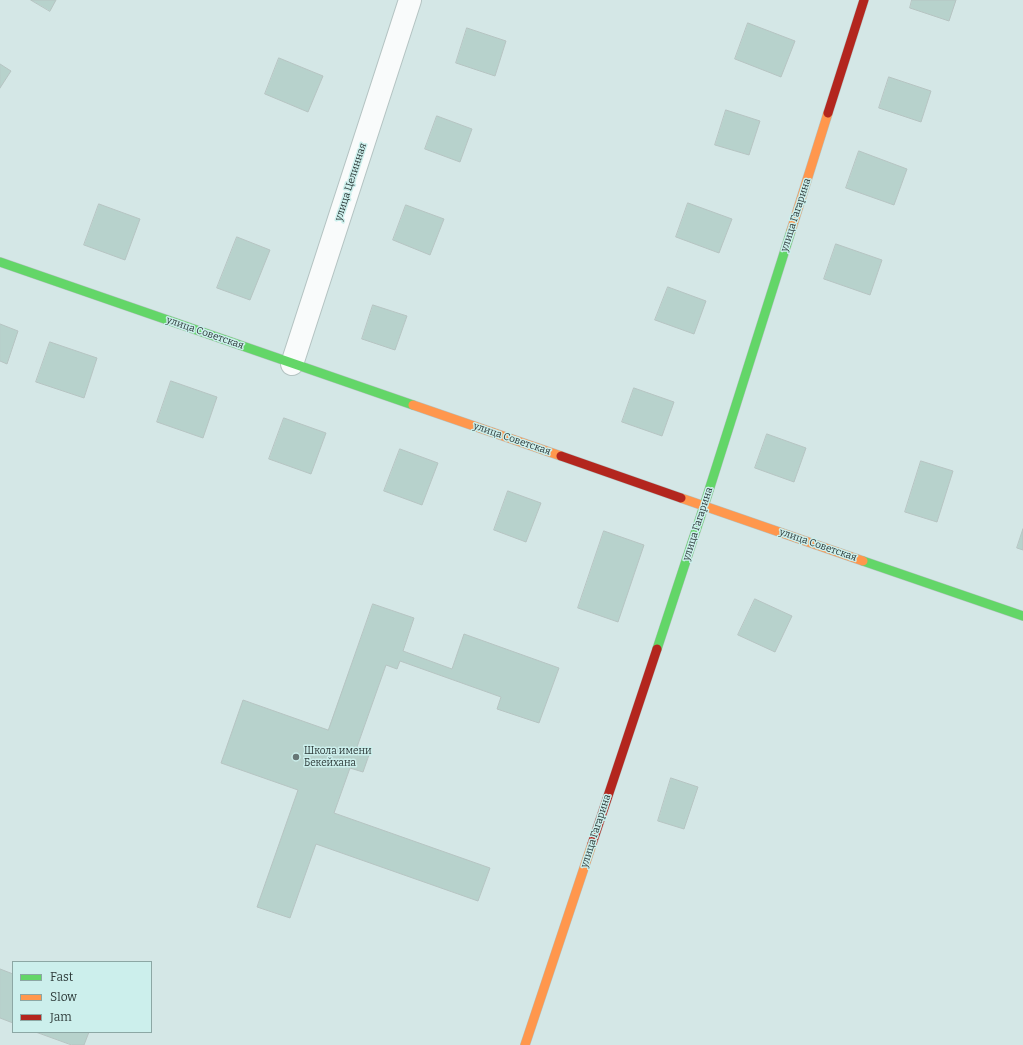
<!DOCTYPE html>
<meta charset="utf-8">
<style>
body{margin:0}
#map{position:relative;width:1023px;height:1045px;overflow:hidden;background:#d4e7e6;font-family:Bitter,serif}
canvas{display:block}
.legend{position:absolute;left:12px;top:961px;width:140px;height:72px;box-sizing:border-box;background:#ccefec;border:1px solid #8ca7a4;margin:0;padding:5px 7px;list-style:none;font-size:12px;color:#2d3a39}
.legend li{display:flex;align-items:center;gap:8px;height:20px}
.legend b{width:20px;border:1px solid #8ca7a4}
</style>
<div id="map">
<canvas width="1023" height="1045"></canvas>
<ul class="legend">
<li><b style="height:5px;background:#63d668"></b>Fast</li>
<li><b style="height:5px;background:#ff974d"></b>Slow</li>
<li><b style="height:5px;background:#b3261e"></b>Jam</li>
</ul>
</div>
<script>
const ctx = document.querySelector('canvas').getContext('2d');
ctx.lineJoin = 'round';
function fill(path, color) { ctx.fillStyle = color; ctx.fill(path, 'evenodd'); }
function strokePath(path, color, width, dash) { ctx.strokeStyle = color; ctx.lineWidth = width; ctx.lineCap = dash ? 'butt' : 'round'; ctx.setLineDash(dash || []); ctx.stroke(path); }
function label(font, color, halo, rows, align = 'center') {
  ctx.font = font + ' Bitter,serif'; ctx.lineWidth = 3; ctx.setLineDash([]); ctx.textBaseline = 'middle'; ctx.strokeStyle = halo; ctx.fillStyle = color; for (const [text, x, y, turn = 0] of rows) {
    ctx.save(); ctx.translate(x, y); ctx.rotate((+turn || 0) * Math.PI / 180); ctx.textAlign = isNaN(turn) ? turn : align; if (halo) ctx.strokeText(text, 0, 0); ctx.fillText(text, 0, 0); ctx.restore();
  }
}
const building = new Path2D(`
 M31,0H56L50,11Z
 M912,0H956L949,21L910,8Z
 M748,23L795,41L781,77L735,59Z
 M467,28L506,41L495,76L456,63Z
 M279,58L323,76L308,112L265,94Z
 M0,64L11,71L0,88Z
 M889,77L931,91L921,122L879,108Z
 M726,110L760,121L749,155L715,145Z
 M437,116L472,129L460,162L425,149Z
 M859,151L907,169L894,205L846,188Z
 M688,203L732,219L719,253L676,237Z
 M99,204L140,219L125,260L84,245Z
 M406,205L444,219L430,255L393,240Z
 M237,237L270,250L250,300L217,288Z
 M836,244L882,260L870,295L824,279Z
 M668,287L706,301L694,334L655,320Z
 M373,305L407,316L395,350L362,339Z
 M0,324L18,331L7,364L0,361Z
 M50,342L97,358L84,398L36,382Z
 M171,381L217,397L203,438L157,422Z
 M634,388L674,402L662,436L622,422Z
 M284,418L326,433L311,474L269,459Z
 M767,434L806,448L794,482L755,468Z
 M400,449L438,463L422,505L384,491Z
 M921,461L953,471L937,522L905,512Z
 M508,491L541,503L526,542L494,530Z
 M1023,529V550L1017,548Z
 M604,531L644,545L618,622L578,608Z
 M755,599L792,616L775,652L738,635Z
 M373,604L414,618L403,651L452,669L464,634L559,668L539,723L497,709L501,697L400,661L397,669L386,665L357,747L370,752L363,772L350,768L334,813L490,868L478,901L316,844L290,918L257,907L298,790L221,763L243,700L328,730Z
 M671,778L698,787L684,829L658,821Z
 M0,969L13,974V1023L0,1018Z
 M36,1032H89L84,1045H72Z`);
fill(building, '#b7d2cc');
strokePath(building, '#b6c4c2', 1);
const street = new Path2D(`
 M292,364L410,0`);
const fast = new Path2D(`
 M0,262L413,405
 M863,561L1023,616
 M657,649L704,506L791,231`);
const slow = new Path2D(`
 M791,231L828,113
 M413,405L561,456
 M681,498L863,561
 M525,1045L592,844`);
const jam = new Path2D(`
 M828,113L864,0
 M561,456L681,498
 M592,844L657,649`);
strokePath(street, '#b4c3c2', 24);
strokePath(fast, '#b4c3c2', 10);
strokePath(slow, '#b4c3c2', 10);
strokePath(jam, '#b4c3c2', 10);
strokePath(street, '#f9fbfb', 22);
strokePath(fast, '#63d668', 9);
strokePath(slow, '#ff974d', 9);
strokePath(jam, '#b3261e', 9);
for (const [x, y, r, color] of [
 [296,757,4,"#677776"]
]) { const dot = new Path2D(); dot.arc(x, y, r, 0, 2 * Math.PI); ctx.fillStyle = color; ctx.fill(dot); strokePath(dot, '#ccefec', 1.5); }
label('10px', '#2d3a39', '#ccefec', [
 ["улица Целинная",351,182,-72],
 ["улица Гагарина",796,215,-72],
 ["улица Советская",205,333,19],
 ["улица Советская",512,439,19],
 ["улица Гагарина",698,524,-72],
 ["улица Советская",818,545,19],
 ["улица Гагарина",596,831,-72]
]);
label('10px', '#2d3a39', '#ccefec', [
 ["Школа имени",304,751],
 ["Бекейхана",304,763]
], 'left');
</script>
